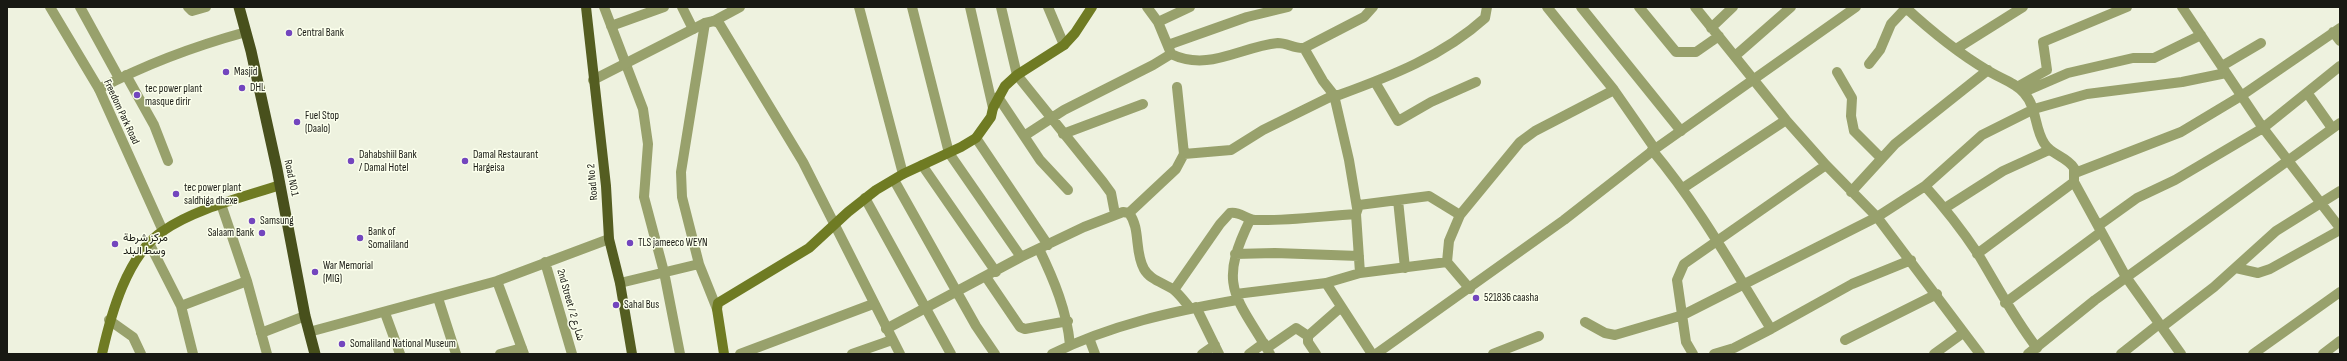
<!DOCTYPE html>
<meta charset="utf-8">
<style>
body{margin:0}
#map{position:relative;width:2347px;height:361px;overflow:hidden;background:#eef2df;font-family:"Sofia Sans Condensed",sans-serif}
canvas{display:block}
.frame{position:absolute;inset:0;border:8px solid #181913;pointer-events:none}
</style>
<div id="map">
<canvas width="2347" height="361"></canvas>
<div class="frame"></div>
</div>
<script>
const ctx = document.querySelector('canvas').getContext('2d');
ctx.lineJoin = 'round';
function strokePath(path, color, width, dash) { ctx.strokeStyle = color; ctx.lineWidth = width; ctx.lineCap = dash ? 'butt' : 'round'; ctx.setLineDash(dash || []); ctx.stroke(path); }
function label(font, color, halo, rows, align = 'center') {
  ctx.font = font + ' "Sofia Sans Condensed",Vazirmatn,sans-serif'; ctx.lineWidth = 3; ctx.setLineDash([]); ctx.textBaseline = 'middle'; ctx.strokeStyle = halo; ctx.fillStyle = color; for (const [text, x, y, turn = 0] of rows) {
    ctx.save(); ctx.translate(x, y); ctx.rotate((+turn || 0) * Math.PI / 180); ctx.textAlign = isNaN(turn) ? turn : align; if (halo) ctx.strokeText(text, 0, 0); ctx.fillText(text, 0, 0); ctx.restore();
  }
}
strokePath(new Path2D(`
 M80,7L119,78
 M188,7L192,11L206,7
 M604,7L643,109L648,144L644,197L664,272L680,354
 M682,7L693,29
 M859,7L903,174
 M912,7L949,153L1021,257
 M970,7L993,108
 M1001,7L1017,75L1103,182L1111,193L1115,214
 M1048,7L1064,45
 M1147,7L1158,22L1170,51
 M1547,7L1614,90L1655,149
 M1581,7L1681,131
 M1639,7L1676,52H1696L1719,36
 M1695,7L1786,120L1826,165L1877,217L1980,354
 M1905,7C1930,30 1958,53 1987,70C1999,78 2015,82 2024,93C2037,107 2034,127 2044,143C2051,155 2066,156 2074,168V182L2126,277L2181,354
 M2182,7L2263,128L2340,228
 M714,21L740,7
 M1158,22L1190,7
 M705,23L681,172L682,197L699,264L717,309
 M611,26L664,7
 M1711,28L1733,7
 M2333,32L2340,41
 M1168,45L1247,17L1288,7
 M1304,48L1323,81L1334,95H1339C1391,76 1443,56 1485,18L1487,7
 M1956,49L2023,7
 M1171,54C1209,72 1239,47 1278,43C1287,43 1295,49 1304,48L1364,17L1373,7
 M1735,56L1791,7
 M1869,64L1880,50L1891,24L1906,8
 M2222,66L2261,43
 M1837,72L1852,98L1851,116L1854,131L1881,158
 M126,75L154,125L168,161
 M1375,82L1398,121L1431,102L1476,82
 M2017,87L2047,70L2043,42L2127,7
 M99,89C146,64 195,46 246,32
 M2024,92L2068,73L2133,58H2154L2201,35
 M2308,94L2332,128
 M998,97L1040,160L1068,190
 M1063,134L1143,104
 M1024,136L1064,110L1153,65L1171,54
 M976,138L1048,245
 M1652,150C1699,206 1733,268 1771,329L1852,284L1911,260
 M1184,154L1231,150L1263,130L1334,95L1349,160L1357,208
 M922,165L996,272
 M2075,173L2181,132L2241,96L2340,28
 M894,180L976,326L995,354
 M1925,186C1944,207 1962,230 1978,254C1998,287 2013,317 2037,348
 M1683,188L1786,120
 M1851,192L1895,144L1988,70
 M865,198L951,354
 M1398,200L1405,268
 M221,204L247,281L267,354
 M1945,208L2003,171L2049,150
 M1129,213L1176,169L1184,154L1177,87
 M1250,220C1217,287 1236,296 1270,354
 M2098,226L2137,198L2175,180L2263,128L2340,66
 M149,243L181,306L193,354
 M1039,249C1054,280 1067,311 1070,345
 M1235,254L1275,253L1359,256
 M1977,254L2074,182
 M545,262L572,354
 M1447,262L1449,241L1460,215L1520,142L1535,131L1614,90
 M2236,268L2258,273L2270,269L2340,230
 M1360,273L1356,214L1359,205L1429,196L1460,215
 M986,277L1020,327L1025,329L1068,321
 M497,281L524,354
 M620,283L699,264
 M1326,283L1372,354
 M1174,290L1220,224L1230,213C1240,211 1245,219 1255,220C1289,221 1323,216 1356,214
 M1236,294L1326,283L1360,273L1447,262L1470,289
 M438,298L456,354
 M2005,303L2101,232
 M181,306L247,281
 M1196,307L1219,354
 M385,313L400,354
 M109,320L133,337L141,354
 M1585,322L1605,333L1615,335L1683,315L1877,217L1925,186L1982,135L2034,109L2087,94L2182,82L2226,73
 M2162,327L2214,287L2276,231L2340,191
 M886,329L1021,257L1084,227L1123,212L1129,213C1141,229 1134,251 1144,269C1150,280 1164,283 1174,290C1180,295 1185,302 1190,308
 M309,332L497,281L609,239
 M261,333L305,316
 M1089,338L1095,354
 M1845,340L1937,294
 M1267,348L1296,328L1308,336
 M500,354L522,348
 M740,354L873,304
 M852,354L892,340
 M1052,354C1110,325 1174,311 1237,300
 M1202,354L1215,345
 M1249,354L1264,343
 M1316,354L1308,342V336L1341,307
 M1493,354L1539,336
 M1693,354L1686,342L1677,280L1684,264L1826,165
 M1714,354L1734,348L1771,329
 M1934,354L1963,333
 M2121,354L2159,324
 M2253,354L2340,292
 M2323,354L2340,341`), '#98a16c', 10);
strokePath(new Path2D(`
 M50,7L99,89L163,231
 M593,80L705,23L714,21L719,23L803,162L900,354
 M1376,354L1564,220L1655,149L1856,7
 M2028,354L2095,300L2340,123`), '#98a16c', 10);
strokePath(new Path2D(`
 M102,354C111,314 127,255 163,231C194,209 244,197 280,185
 M724,354L717,309L718,303L809,248L848,212L876,190L903,174L961,147L976,138L991,117L993,108L1005,86L1017,75L1064,45L1075,33L1092,7`), '#6f7b23', 10);
strokePath(new Path2D(`
 M586,7L606,186L609,239L620,283L632,354`), '#545d21', 10);
strokePath(new Path2D(`
 M239,7L251,51L277,169L305,316L315,354`), '#48501c', 11);
for (const [x, y, r, color] of [
 [289,33,4,"#7346be"],
 [226,72,4,"#7346be"],
 [242,88,4,"#7346be"],
 [137,95,4,"#7346be"],
 [297,122,4,"#7346be"],
 [351,161,4,"#7346be"],
 [465,161,4,"#7346be"],
 [176,194,4,"#7346be"],
 [252,221,4,"#7346be"],
 [262,233,4,"#7346be"],
 [360,238,4,"#7346be"],
 [630,243,4,"#7346be"],
 [115,244,4,"#7346be"],
 [315,272,4,"#7346be"],
 [1476,298,4,"#7346be"],
 [616,305,4,"#7346be"],
 [342,344,4,"#7346be"]
]) { const dot = new Path2D(); dot.arc(x, y, r, 0, 2 * Math.PI); ctx.fillStyle = color; ctx.fill(dot); strokePath(dot, '#fbffec', 1.5); }
label('11px', '#181913', '#fbffec', [
 ["Central Bank",297,33],
 ["Masjid",234,72],
 ["DHL",250,88],
 ["tec power plant",145,89],
 ["masque dirir",145,102],
 ["Fuel Stop",305,116],
 ["(Daalo)",305,129],
 ["Dahabshiil Bank",359,155],
 ["/ Damal Hotel",359,168],
 ["Damal Restaurant",473,155],
 ["Hargeisa",473,168],
 ["tec power plant",184,188],
 ["saldhiga dhexe",184,201],
 ["Samsung",260,221],
 ["Bank of",368,232],
 ["Somaliland",368,245],
 ["Salaam Bank",254,233,"right"],
 ["مركز شرطة",123,238],
 ["وسط البلد",123,251],
 ["TLS jameeco WEYN",638,243],
 ["War Memorial",323,266],
 ["(MIG)",323,279],
 ["521836 caasha",1484,298],
 ["Sahal Bus",624,305],
 ["Somaliland National Museum",350,344]
], 'left');
label('11px', '#181913', '#fbffec', [
 ["Freedom Park Road",121,112,65],
 ["Road NO.1",291,178,78],
 ["Road No 2",593,182,-95],
 ["2nd Street / شارع 2",570,305,74]
]);
</script>
